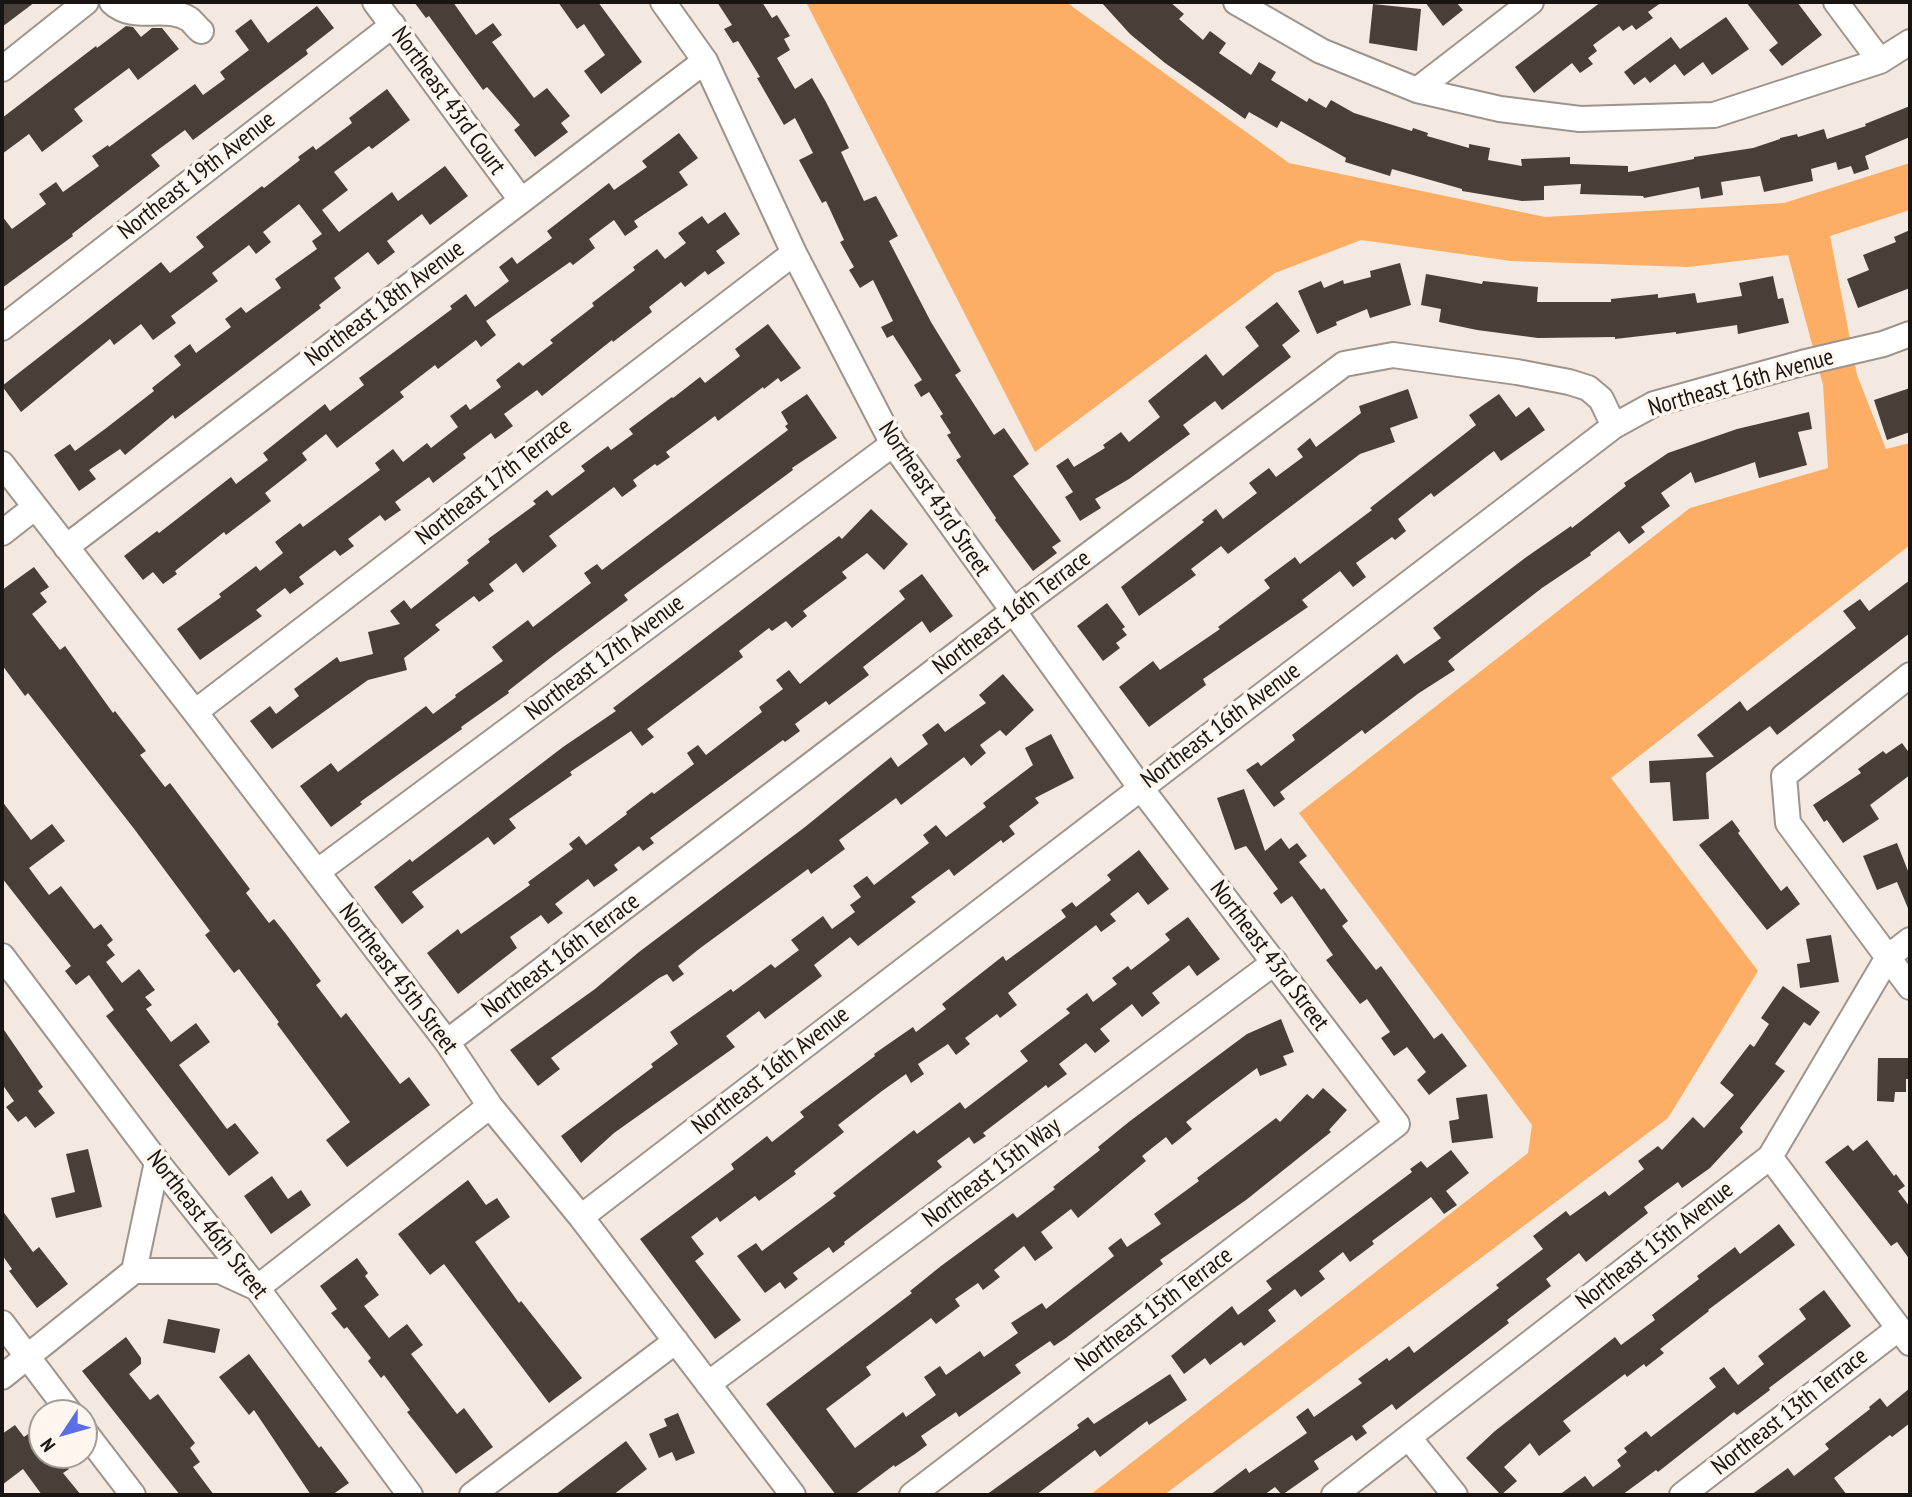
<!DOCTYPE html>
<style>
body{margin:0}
#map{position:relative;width:1912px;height:1497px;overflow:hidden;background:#f3e9e0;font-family:"PT Sans Narrow",sans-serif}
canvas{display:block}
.frame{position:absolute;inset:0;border:4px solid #171411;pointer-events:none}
.north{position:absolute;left:28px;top:1399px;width:70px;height:70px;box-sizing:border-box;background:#fff6ef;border:2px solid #a29c96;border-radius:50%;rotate:234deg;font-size:19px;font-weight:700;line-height:28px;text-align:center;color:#171411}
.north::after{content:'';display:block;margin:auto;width:24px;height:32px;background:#5a6fe6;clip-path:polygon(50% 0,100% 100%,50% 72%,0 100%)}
</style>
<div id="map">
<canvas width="1912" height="1497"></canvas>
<div class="frame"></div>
<div class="north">N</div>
</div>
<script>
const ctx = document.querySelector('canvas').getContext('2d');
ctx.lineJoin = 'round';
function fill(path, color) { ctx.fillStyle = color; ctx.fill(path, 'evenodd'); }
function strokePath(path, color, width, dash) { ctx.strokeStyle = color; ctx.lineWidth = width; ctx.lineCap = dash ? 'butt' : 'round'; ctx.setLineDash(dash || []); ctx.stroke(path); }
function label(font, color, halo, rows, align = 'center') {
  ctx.font = font + ' "PT Sans Narrow",sans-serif'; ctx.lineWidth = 7; ctx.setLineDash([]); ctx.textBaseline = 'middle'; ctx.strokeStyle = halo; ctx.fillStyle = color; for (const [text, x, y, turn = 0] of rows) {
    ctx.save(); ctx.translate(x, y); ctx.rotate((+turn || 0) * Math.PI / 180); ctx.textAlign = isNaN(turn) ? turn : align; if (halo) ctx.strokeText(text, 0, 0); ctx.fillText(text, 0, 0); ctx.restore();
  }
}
fill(new Path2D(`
 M806,2H1066L1289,163L1545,217L1784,203L1910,163V210L1830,236L1857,375L1886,449L1910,443V545L1611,778L1758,971L1668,1118L1164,1495H1090L1528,1153L1532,1125L1299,813L1690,508L1828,468L1823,385L1788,255L1688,267L1511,261L1361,240L1275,273L1035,452Z`), '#fdae64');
fill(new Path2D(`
 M2,2H35L2,27Z
 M414,2H453L476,35L493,23L502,35L492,42L534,98L547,88L570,116L561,123L568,132L535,157L514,130L520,125L487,87L483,90L429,16L426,18Z
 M558,2H598L642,62L601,94L584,71L605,55L584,24L577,29Z
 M717,2H762L772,18L777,15L790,36L784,39L790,50L777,58L795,89L812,78L826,102L849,148L841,152L864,201L876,196L898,236L889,241L931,322L961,371L955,375L994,435L1004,428L1029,464L1013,476L1061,541L1052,547L1057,553L1033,571L995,520L996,518L956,460L961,457L947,435L951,433L940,416L943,414L929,392L921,397L914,385L922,380L893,335L887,338L881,327L893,321L873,280L860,288L849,270L854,267L840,242L844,240L826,201L822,203L799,160L813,153L795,118L784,125L757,78L760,77L738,41L733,43L724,29L732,25Z
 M1101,2H1170L1184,14L1179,19L1203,40L1210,31L1226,43L1219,53L1251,75L1259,62L1276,72L1271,80L1307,102L1309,98L1326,108L1331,100L1354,113L1412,131L1413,128L1428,133L1427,136L1469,148V144L1490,148L1488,160L1522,166L1521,159L1570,157V164L1628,166V172L1694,159V157L1753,148L1780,139V138L1797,134L1798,137L1824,129L1827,139L1866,126L1865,124L1910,106V137L1865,156L1869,169L1854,174L1851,166L1838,170L1836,162L1811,169L1813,181L1764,192L1760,176L1721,182L1723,195L1701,199L1699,187L1644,198L1643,196L1580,194L1581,184L1544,186V200L1522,201L1462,191V189L1392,169L1390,176L1345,162L1346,158L1281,121L1277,128L1249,112L1245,119L1165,63L1130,34Z
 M1425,2H1456L1463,10L1443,26Z
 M1601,2H1662L1648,12L1653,18L1636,30L1632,25L1623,31L1619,26L1593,45L1597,51L1588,58L1593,64L1580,73L1572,63L1534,93L1515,67Z
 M1746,2H1797L1822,35L1782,66L1769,50L1778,43Z
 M1373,4L1421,9L1417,51L1369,43Z
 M317,6L334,28L306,50L308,54L193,140L185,130L151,155L160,166L72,234L73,236L2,288V216L12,229L46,204L39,194L56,182L63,192L99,166L92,156L108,145L109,147L195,84L203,95L225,79L220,72L249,50L235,31L251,19L268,43Z
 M1726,17L1749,49L1712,75L1703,62L1684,76L1675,64L1650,83L1645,77L1634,85L1624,72L1671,37L1680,49Z
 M126,26L133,27L141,37L152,28H162L179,49L138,80L129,68L74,109L83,121L42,152L29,134L2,154V118L96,46L97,48Z
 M387,89L410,120L372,149L369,146L334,172L348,190L322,210L339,232L392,192L398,201L445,166L468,196L430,225L422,214L387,241L395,252L378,265L368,252L334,278L341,288L319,305L321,308L175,419L173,415L125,455L120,449L89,470L96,479L79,491L54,455L70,444L75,451L105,429L154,391L152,388L181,365L174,356L190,344L196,353L231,327L225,319L241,307L246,313L281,288L275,279L317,249L312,241L322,234L299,204L263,232L271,242L256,254L249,245L212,273L218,281L171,316L176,323L153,340L141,324L114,345L110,339L21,412L2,386L161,262L170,273L204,247L196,237L262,186L264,188L300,160L298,157L313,146L316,150L352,123L349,118Z
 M679,133L698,158L679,172L688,185L634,221L638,227L625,236L614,220L589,239L595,248L573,265L570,262L486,321L496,335L481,347L476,340L438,369L435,365L400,392L404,397L337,448L326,434L302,453L307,460L265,493L271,501L226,535L224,532L175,571L177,574L163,584L153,572L143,580L124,556L157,531L159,533L231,477L236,484L268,460L263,453L325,404L330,411L364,385L359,378L452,309L450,306L466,294L475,307L509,281L499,267L512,257L517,264L552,238L547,231L609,183L614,190L647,167L642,161Z
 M725,212L740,234L716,251L725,263L708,275L705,271L685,287L681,282L649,307L652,312L613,342L612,340L542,396L537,390L504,414L513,426L495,439L491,433L463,454L466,458L433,483L429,477L395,502L401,510L385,521L380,515L348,539L354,546L340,556L335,550L299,577L304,584L290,594L285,588L256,610L262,616L200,660L177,629L221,597L219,594L256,566L260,571L283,553L275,542L300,523L303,527L380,470L375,463L393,449L403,462L427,443L431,448L458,427L450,416L466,404L470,410L501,387L496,380L519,362L523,366L553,343L550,340L594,306L592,303L635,270L633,267L657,249L665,259L686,243L678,233L702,216L708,224Z
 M1910,230V288L1858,308L1847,279L1869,270L1863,255L1896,242L1894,237Z
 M1400,263L1411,305L1370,318L1367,309L1336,322L1337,325L1317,334L1298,291L1321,281L1324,288L1343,280L1344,284L1371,277L1370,271Z
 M1426,274L1482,284L1483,281L1538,287L1537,302H1611V299L1658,294V298L1695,293L1697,303L1742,296L1739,283L1773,276L1778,299L1783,298L1789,323L1738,334L1737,325L1676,334V332L1615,339V337L1538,338L1477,330L1439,322L1441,309L1421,305Z
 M1277,302L1300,331L1282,345L1291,357L1222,410L1215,401L1183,425L1190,434L1129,479L1095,499L1101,508L1080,521L1065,497L1073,492L1056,466L1068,458L1074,467L1105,448L1103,445L1121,432L1129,442L1160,417L1148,401L1206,354L1223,376L1259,346L1245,327Z
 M768,324L801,368L781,382L778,378L764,389L763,387L718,421L715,416L666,452L670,457L657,466L655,464L633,480L637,486L622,497L614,487L549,536L557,546L523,573L516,563L489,584L494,591L479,602L474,596L435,625L440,630L404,658L407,670L368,680L272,749L250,721L270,706L276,714L299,696L294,689L337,657L340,662L373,654L368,632L400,624L390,611L404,600L411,609L469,563L467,560L490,542L488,539L536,504L533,501L547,490L552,496L585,471L581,466L608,446L611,450L633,434L629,429L672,397L673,398L700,377L705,383L740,356L735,349Z
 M1910,388V432L1887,440L1874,400Z
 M1408,389L1418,418L1390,428L1395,442L1360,454L1228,554L1221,546L1191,569L1196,575L1139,616L1121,587L1204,522L1202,520L1216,509L1223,519L1257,493L1249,483L1269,468L1276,477L1303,457L1297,449L1310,438L1316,447L1361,413L1359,406Z
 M807,394L837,438L792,468L793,470L624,595L628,600L554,655L508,691L509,693L461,727L462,729L360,802L362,804L331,827L300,786L331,763L338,772L426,706L433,714L456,697L455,695L503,661L492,647L528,620L533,627L591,583L584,573L597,564L602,570L788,430L785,426L788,424L781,412Z
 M1499,394L1516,417L1529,407L1545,430L1501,461L1494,451L1434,497L1431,493L1398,519L1406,531L1395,540L1392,537L1356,563L1366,577L1353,587L1340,571L1302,600L1308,607L1203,679L1206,685L1149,727L1119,687L1153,661L1160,670L1220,629L1218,627L1270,588L1264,580L1295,557L1300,564L1372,510L1370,508L1476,425L1469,415Z
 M1809,412L1812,429L1798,432L1807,465L1759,478L1755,462L1695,483L1691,472L1661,493L1670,506L1641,527L1645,532L1629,544L1619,531L1590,553L1591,555L1542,588L1448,661L1455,670L1419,693L1365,734L1362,730L1280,792L1285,799L1274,807L1246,770L1258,762L1261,766L1295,740L1292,735L1397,654L1404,664L1441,638L1433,628L1525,558L1571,526L1572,528L1626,486L1624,483L1668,453L1737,429Z
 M871,509L908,544L884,570L867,553L842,572L847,578L803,611L807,616L792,628L786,621L772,631L769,628L739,651L743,657L647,729L654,737L642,746L631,731L570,772L572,775L509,819L516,828L494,845L488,837L412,892L424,907L402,924L374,887L410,859L412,862L461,825L563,747L616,711L613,708L839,536L842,539Z
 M34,567L49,587L40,593L47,602L32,614L60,650L65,646L113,713L115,711L146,751L140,755L165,787L170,783L250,889L246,893L269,923L274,919L286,934L321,981L316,985L341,1018L346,1013L400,1084L409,1077L430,1105L347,1167L326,1140L350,1122L277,1024L279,1022L239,969L234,973L205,935L210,931L135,830L28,693L25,696L2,665V590Z
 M922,574L953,616L930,633L922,621L863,667L869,675L829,705L826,701L795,724L800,731L785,742L783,740L650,838L654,843L643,851L639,846L614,865L618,870L594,887L588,879L555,904L563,913L548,924L541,915L510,937L517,948L458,994L427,953L458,929L461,934L530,885L528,882L573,849L569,844L579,836L586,845L627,814L626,812L652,792L654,794L694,764L687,753L698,745L706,755L762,712L759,707L783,689L776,680L789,670L800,684L905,599L899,591Z
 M1910,580V633L1777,735L1770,726L1706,773L1709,819L1673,821L1670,782L1650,783L1649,761L1714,757L1697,735L1740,701L1747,711L1856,628L1843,611L1860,599L1869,611Z
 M1107,603L1125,627L1122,629L1127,635L1116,643L1120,648L1103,661L1077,626Z
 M1003,674L1034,710L1006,736L1000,730L980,745L986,753L971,766L964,757L901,805L896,798L839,840L845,849L811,874L808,869L699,949L678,966L684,974L673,982L667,974L659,978L551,1058L560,1069L538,1086L510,1050L595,989L639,952L805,827L891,757L898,767L928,744L922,735L938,723L945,732L986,703L979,695Z
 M1051,734L1074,778L1035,798L1039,803L1009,826L1015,834L1003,843L1001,840L954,876L949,869L911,897L916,902L858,946L850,937L814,965L822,976L765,1019L759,1011L726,1036L735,1047L614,1133L581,1163L561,1136L653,1067L651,1064L678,1044L670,1032L731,989L733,992L771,964L775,968L799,950L791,940L823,916L832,929L855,912L850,905L861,897L853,886L867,876L874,885L929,843L923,835L936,825L946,837L986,807L983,803L1033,765L1025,748Z
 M1902,743L1910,754V775L1870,805L1879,819L1843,843L1827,820L1824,822L1813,805L1861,773L1858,769L1883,751L1886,754Z
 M1244,789L1265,851L1281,838L1289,849L1297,843L1307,856L1299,862L1321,890L1324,888L1348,921L1342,926L1376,970L1381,966L1434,1039L1442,1033L1467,1066L1429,1095L1417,1080L1426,1072L1407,1047L1394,1056L1381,1038L1390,1032L1367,999L1360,1004L1326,960L1333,955L1292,896L1281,904L1273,893L1278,889L1246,846L1235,850L1217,798Z
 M2,801L31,840L52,824L65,841L29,868L49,895L61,886L94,929L101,924L113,940L107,945L115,955L106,962L122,983L139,969L155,990L145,997L152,1005L146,1009L171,1042L196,1023L210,1042L179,1065L227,1129L235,1123L259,1153L229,1176L106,1016L114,1010L89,975L76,985L65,971L71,966L2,878Z
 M1732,820L1740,831L1738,833L1781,891L1787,886L1800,904L1767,930L1699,845Z
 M1897,843L1910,876V913L1897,882L1877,890L1863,856Z
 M1139,850L1169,889L1148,905L1138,892L1110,914L1116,921L1101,932L1096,925L1008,993L1017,1005L1000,1018L997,1014L965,1038L970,1044L956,1055L948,1044L918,1064L924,1074L911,1083L906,1074L882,1091L838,1125L844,1132L794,1171L796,1174L759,1201L755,1196L720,1222L717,1217L691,1237L704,1254L695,1261L741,1320L715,1339L640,1239L734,1169L731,1164L767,1136L772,1142L804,1117L800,1112L875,1056L874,1054L913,1027L916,1032L946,1009L942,1004L1003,956L1006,961L1066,917L1061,910L1072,902L1076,907L1111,880L1107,875Z
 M1188,917L1220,959L1197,976L1189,965L1152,993L1160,1003L1142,1017L1132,1004L1100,1029L1110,1041L1095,1053L1086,1043L1059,1064L1067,1074L1048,1088L1046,1085L983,1133L986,1136L974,1144L969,1137L937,1161L942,1167L844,1242L845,1244L833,1253L829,1247L793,1273L798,1279L785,1289L780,1282L765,1293L737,1256L756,1243L762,1251L836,1196L833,1193L914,1130L917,1134L960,1102L965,1109L1028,1061L1020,1051L1070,1013L1066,1009L1087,993L1093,1002L1117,984L1112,978L1128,966L1131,970L1170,940L1165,934Z
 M1831,935L1839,982L1800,988L1797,964L1810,962L1806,939Z
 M1783,986L1820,1012L1810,1026L1804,1022L1775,1064L1785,1071L1740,1128L1743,1132L1710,1168L1682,1188L1678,1182L1644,1207L1648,1213L1586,1262L1579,1253L1546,1279L1551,1286L1507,1320L1509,1323L1396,1410L1392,1404L1362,1426L1367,1433L1356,1441L1352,1435L1314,1461L1319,1469L1282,1495L1275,1487L1264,1495H1210L1246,1468L1249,1473L1307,1433L1296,1417L1308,1408L1314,1417L1362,1383L1358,1379L1387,1358L1389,1361L1409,1346L1414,1353L1499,1288L1496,1285L1543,1249L1533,1236L1566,1211L1570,1216L1605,1191L1609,1196L1644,1169L1638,1161L1658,1146L1662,1150L1693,1117L1704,1128L1734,1095L1720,1083L1750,1044L1754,1047L1769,1024L1761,1018Z
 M1281,1019L1294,1052L1283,1056L1287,1065L1260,1076L1257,1068L1213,1101L1186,1122L1192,1129L1172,1145L1166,1137L1142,1156L1146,1161L1078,1218L1071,1209L1041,1232L1053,1248L1035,1261L1024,1246L994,1270L1000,1277L983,1290L978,1283L955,1299L960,1306L936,1324L931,1318L866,1367L871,1375L826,1409L855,1448L903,1412L906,1417L936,1395L924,1377L940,1366L946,1375L980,1351L984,1357L1018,1333L1011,1323L1042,1303L1046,1309L1114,1256L1108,1248L1121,1238L1127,1247L1161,1224L1154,1214L1199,1181L1197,1178L1276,1118L1280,1122L1307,1094L1313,1099L1323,1088L1347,1110L1329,1130L1331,1132L1246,1200L1160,1260L1163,1264L1066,1338L1054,1346L1050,1341L1015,1365L1021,1373L959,1417L956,1412L921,1436L927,1445L915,1454L895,1467L894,1465L854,1495H836L766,1404L912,1293L910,1291L941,1266L1013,1213L1017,1218L1055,1189L1053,1187L1100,1150L1098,1147L1130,1121L1247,1034Z
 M2,1027L43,1087L38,1091L55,1113L35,1128L26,1116L18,1122L6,1107L14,1101L2,1084Z
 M1878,1058H1910V1079H1906V1092H1895L1894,1102L1877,1101Z
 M1487,1094L1493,1138L1452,1143L1449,1121L1459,1119L1456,1098Z
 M1867,1140L1894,1176L1896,1174L1905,1186L1898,1191L1910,1207V1260L1897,1242L1891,1246L1825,1162L1848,1145L1853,1151Z
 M88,1149L102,1207L56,1218L51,1198L75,1192L66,1154Z
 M1451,1150L1469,1173L1446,1191L1457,1205L1444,1214L1431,1197L1372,1241L1374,1244L1350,1262L1343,1252L1319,1271L1325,1279L1301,1297L1295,1289L1268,1310L1276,1321L1244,1346L1241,1342L1210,1365L1205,1358L1184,1374L1171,1356L1232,1306L1238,1315L1272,1289L1266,1281L1412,1172L1410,1169L1421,1161L1427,1168Z
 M272,1176L288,1199L301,1190L311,1205L271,1234L244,1196Z
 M468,1180L486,1205L497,1198L510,1217L475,1242L519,1303L521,1301L582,1378L549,1403L444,1264L430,1275L398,1234Z
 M2,1210L33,1252L39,1247L68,1284L37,1308L9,1271L12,1269L2,1255Z
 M1779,1224L1795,1245L1708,1310L1709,1311L1660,1349L1664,1353L1646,1367L1644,1364L1627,1377L1625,1374L1563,1421L1571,1431L1539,1456L1530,1443L1504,1467L1517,1481L1501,1495L1466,1458L1495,1431L1615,1337L1621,1345L1655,1320L1652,1315L1699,1279L1697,1276L1735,1247L1740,1254Z
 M357,1258L368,1273L365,1276L379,1295L364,1306L389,1338L407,1324L423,1345L411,1354L457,1414L464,1408L493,1447L456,1474L407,1412L410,1410L384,1375L381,1378L368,1361L371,1358L347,1327L344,1329L331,1313L337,1309L320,1286Z
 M1824,1290L1851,1326L1769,1388L1770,1390L1737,1415L1734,1412L1658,1472L1656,1470L1622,1495H1559L1585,1476L1593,1487L1621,1466L1617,1460L1627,1452L1624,1448L1646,1431L1651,1437L1716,1387L1709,1378L1724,1367L1738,1385L1764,1364L1758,1356L1806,1319L1799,1309Z
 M168,1319L220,1329L215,1353L163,1343Z
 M126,1337L141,1358V1364L129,1374L150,1400L158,1394L195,1443L190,1448L200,1462L193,1467L214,1495H180L82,1371Z
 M249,1354L319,1448L321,1446L349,1483L332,1495H311L254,1410L249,1415L219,1377Z
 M1170,1374L1187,1400L1149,1425L1147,1421L1100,1457L1095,1450L1036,1495H986L1079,1428L1077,1425L1088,1417L1094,1424Z
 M1910,1388V1423L1892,1437L1890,1435L1834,1478L1847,1495H1751L1788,1468L1794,1476L1829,1449L1825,1444L1870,1409L1869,1407L1880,1398L1887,1407Z
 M678,1413L695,1453L676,1461L672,1452L659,1458L649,1434L667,1426L664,1419Z
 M42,1424V1455H59L69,1469L63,1473L81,1495H42L23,1469L2,1485V1434L15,1425L24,1437Z
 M626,1441L647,1469L613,1495H555Z`), '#484038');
const minor = new Path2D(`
 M112,2C134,23 165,4 189,19C193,22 197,28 201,31
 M375,2L521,200
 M663,2L705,61L794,253L893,444L1140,787L1397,1124L912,1495
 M1236,2L1321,51L1417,90L1500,109L1580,119L1714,115L1880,61L1910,42
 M1836,2L1880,61
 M2,69L86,2
 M1417,90L1531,2
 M2,328L393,25
 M2,464L195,712L447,1042L490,1106L581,1217L793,1495
 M2,533L34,508
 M66,547L705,61
 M1910,675L1784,776L1788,823L1910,987
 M195,712L794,253
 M317,872L893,444
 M2,956L157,1162L257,1288L410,1495
 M447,1042L1012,612L1344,364L1393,355L1517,372L1569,382L1588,388L1601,399L1614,426
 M1770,1157L1910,1343
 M581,1217L1614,426L1654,404L1802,363L1883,344L1910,334
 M134,1271L157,1162
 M2,1323L70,1413
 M2,1377L134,1271H220L257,1288L490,1106
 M708,1384L1275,962
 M84,1431L133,1495
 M1409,1438L1455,1495
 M472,1495L676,1341
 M1334,1495L1770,1157L1888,957L1910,940
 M1682,1495L1898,1329`);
strokePath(minor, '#9e948c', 28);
strokePath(minor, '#fff', 24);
label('24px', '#171411', '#fff6ef', [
 ["Northeast 43rd Court",448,101,54],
 ["Northeast 19th Avenue",197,176,-38],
 ["Northeast 18th Avenue",385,304,-37],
 ["Northeast 16th Avenue",1741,383,-16],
 ["Northeast 17th Terrace",494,482,-38],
 ["Northeast 43rd Street",934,499,56],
 ["Northeast 16th Terrace",1012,613,-37],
 ["Northeast 17th Avenue",605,658,-37],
 ["Northeast 16th Avenue",1221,726,-37],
 ["Northeast 16th Terrace",561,956,-37],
 ["Northeast 43rd Street",1269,956,53],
 ["Northeast 45th Street",398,979,53],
 ["Northeast 16th Avenue",771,1071,-38],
 ["Northeast 15th Way",992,1173,-37],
 ["Northeast 46th Street",207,1225,52],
 ["Northeast 15th Avenue",1655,1246,-38],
 ["Northeast 15th Terrace",1154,1310,-37],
 ["Northeast 13th Terrace",1790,1412,-38]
]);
</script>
